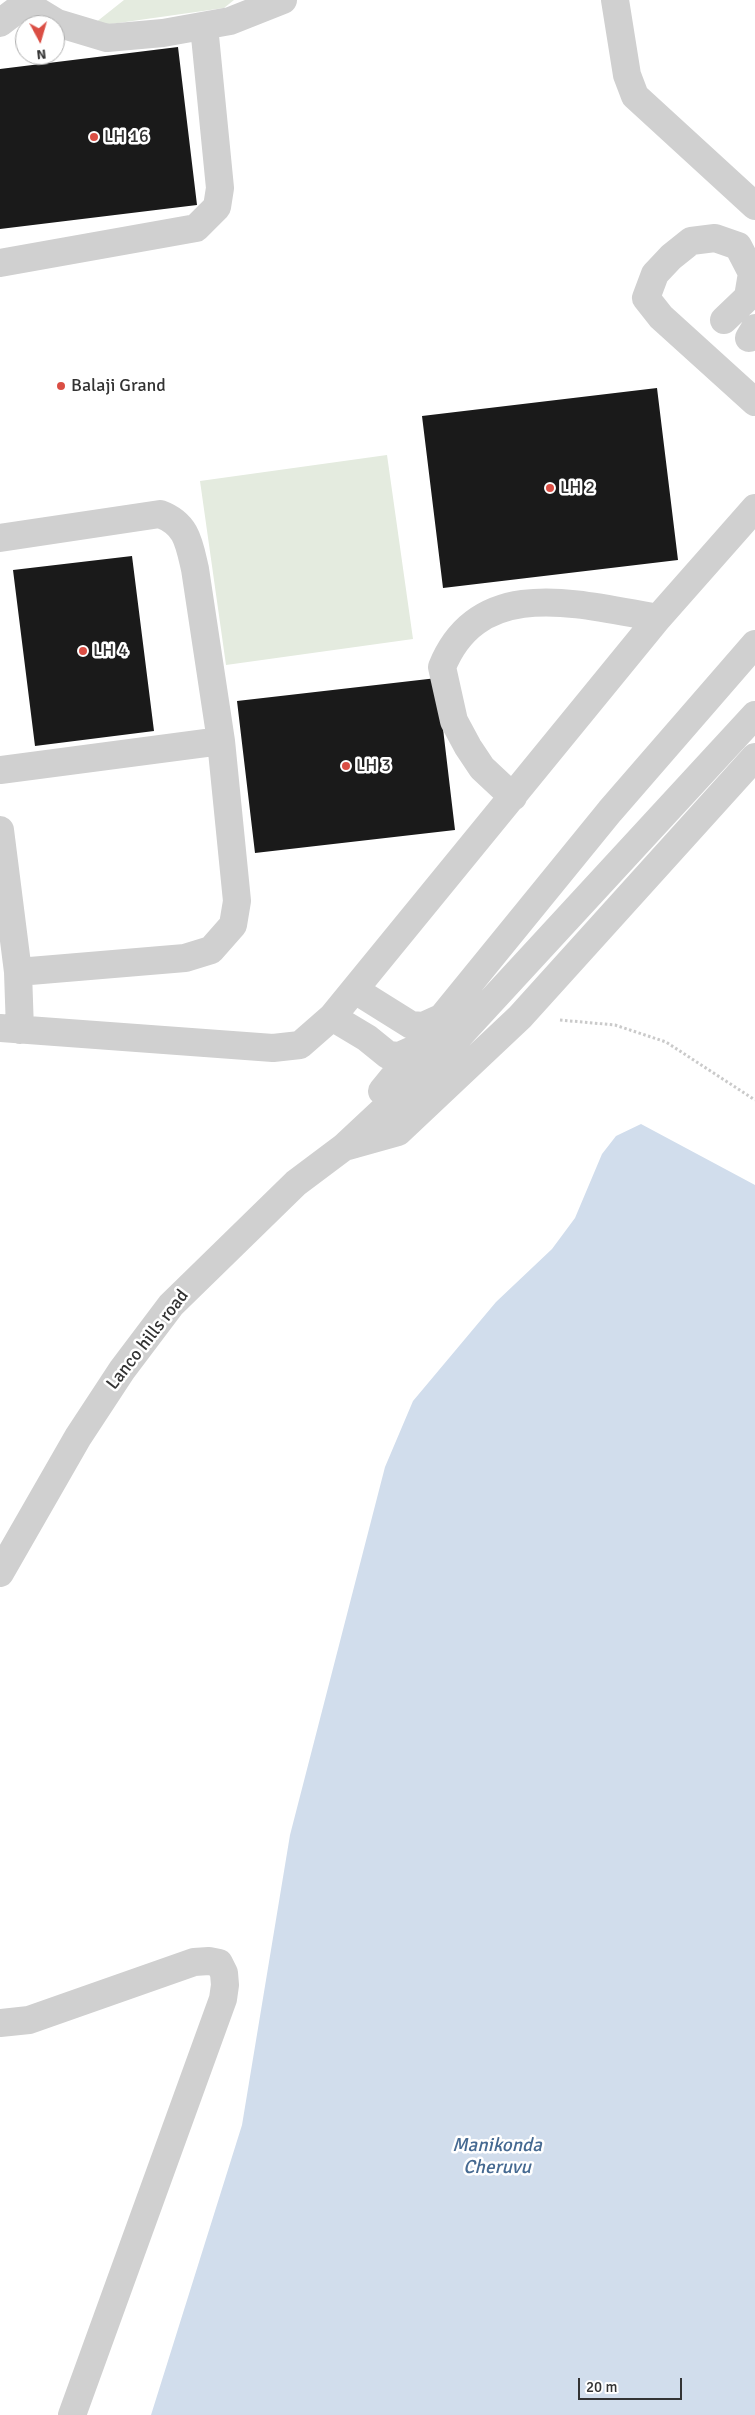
<!DOCTYPE html>
<style>
body{margin:0}
#map{position:relative;width:755px;height:2415px;overflow:hidden;background:#fff;font-family:Signika,sans-serif}
canvas{display:block}
.north{position:absolute;left:15px;top:15px;width:50px;height:50px;box-sizing:border-box;background:#fff;border:1px solid #adadad;border-radius:50%;rotate:174deg;font-size:14px;font-weight:700;line-height:20px;text-align:center;color:#333}
.north::after{content:'';display:block;margin:auto;width:18px;height:22px;background:#da4e44;clip-path:polygon(50% 0,100% 100%,50% 72%,0 100%)}
.scale{position:absolute;left:578px;top:2378px;width:104px;height:22px;box-sizing:border-box;border:2px solid #333;border-top:0;padding-left:6px;font-size:15px;line-height:18px;white-space:nowrap;color:#333;-webkit-text-stroke:4px #fff;paint-order:stroke}
</style>
<div id="map">
<canvas width="755" height="2415"></canvas>
<div class="north">N</div>
<div class="scale">20 m</div>
</div>
<script>
const ctx = document.querySelector('canvas').getContext('2d');
ctx.lineJoin = 'round';
function fill(path, color) { ctx.fillStyle = color; ctx.fill(path, 'evenodd'); }
function strokePath(path, color, width, dash) { ctx.strokeStyle = color; ctx.lineWidth = width; ctx.lineCap = dash ? 'butt' : 'round'; ctx.setLineDash(dash || []); ctx.stroke(path); }
function label(font, color, halo, rows, align = 'center') {
  ctx.font = font + ' Signika,sans-serif'; ctx.lineWidth = 5; ctx.setLineDash([]); ctx.textBaseline = 'middle'; ctx.strokeStyle = halo; ctx.fillStyle = color; for (const [text, x, y, turn = 0] of rows) {
    ctx.save(); ctx.translate(x, y); ctx.rotate((+turn || 0) * Math.PI / 180); ctx.textAlign = isNaN(turn) ? turn : align; if (halo) ctx.strokeText(text, 0, 0); ctx.fillText(text, 0, 0); ctx.restore();
  }
}
fill(new Path2D(`
 M124,0H234L224,8L90,27Z
 M387,455L413,639L226,665L200,481Z`), '#e4ebdf');
fill(new Path2D(`
 M641,1124L755,1185V2415H151L242,2125L290,1835L385,1467L413,1401L496,1302L552,1249L575,1218L602,1154L616,1136Z`), '#d1ddec');
fill(new Path2D(`
 M178,47L197,205L0,229V69Z
 M657,388L678,560L443,588L422,416Z
 M132,556L154,731L35,746L13,570Z
 M437,678L455,830L255,853L237,701Z`), '#1a1a1a');
strokePath(new Path2D(`
 M560,1020L615,1025L666,1042L755,1100`), '#cacaca', 3, [2.5, 2.5]);
strokePath(new Path2D(`
 M615,0L627,75L635,96L755,206
 M26,4L57,23L107,38L163,33L230,21L283,0
 M0,23L30,0
 M0,263L196,228L217,207L220,188L204,26
 M724,320L748,297L752,273L738,246L715,238L691,241L671,257L655,274L646,298L661,317L755,402
 M749,338L755,328
 M0,538L160,514C187,524 189,543 195,569L221,741L237,901L233,925L211,950L185,958L18,972
 M0,770L221,741
 M513,797L482,768L468,747L454,721L442,667C480,574 581,605 658,618
 M0,830L18,972L20,1030
 M355,990L411,1025L423,1026L443,1017
 M332,1017L367,1038L388,1055L399,1056L417,1048
 M0,1028L273,1048L300,1045L332,1017L658,618L755,508
 M382,1091L610,811L755,644
 M348,1146L398,1132L520,1017L755,757
 M0,1573L78,1437L122,1370L171,1305L296,1183L344,1147L435,1062L755,715
 M0,2023L29,2020L194,1962L209,1961L219,1963L224,1973L225,1985L223,1999L72,2415`), '#d0d0d0', 28);
for (const [x, y, r, color] of [
 [94,137,5,"#da4e44"],
 [61,386,5,"#da4e44"],
 [550,488,5,"#da4e44"],
 [83,651,5,"#da4e44"],
 [346,766,5,"#da4e44"]
]) { const dot = new Path2D(); dot.arc(x, y, r, 0, 2 * Math.PI); ctx.fillStyle = color; ctx.fill(dot); strokePath(dot, '#fff', 2); }
label('18px', '#333', '#fff', [
 ["LH 16",104,137],
 ["Balaji Grand",71,386],
 ["LH 2",560,488],
 ["LH 4",93,651],
 ["LH 3",356,766]
], 'left');
label('18px', '#333', '#fff', [
 ["Lanco hills road",148,1340,-52]
]);
label('italic 19px', '#456991', '#fff', [
 ["Manikonda",497,2146],
 ["Cheruvu",497,2168]
]);
</script>
